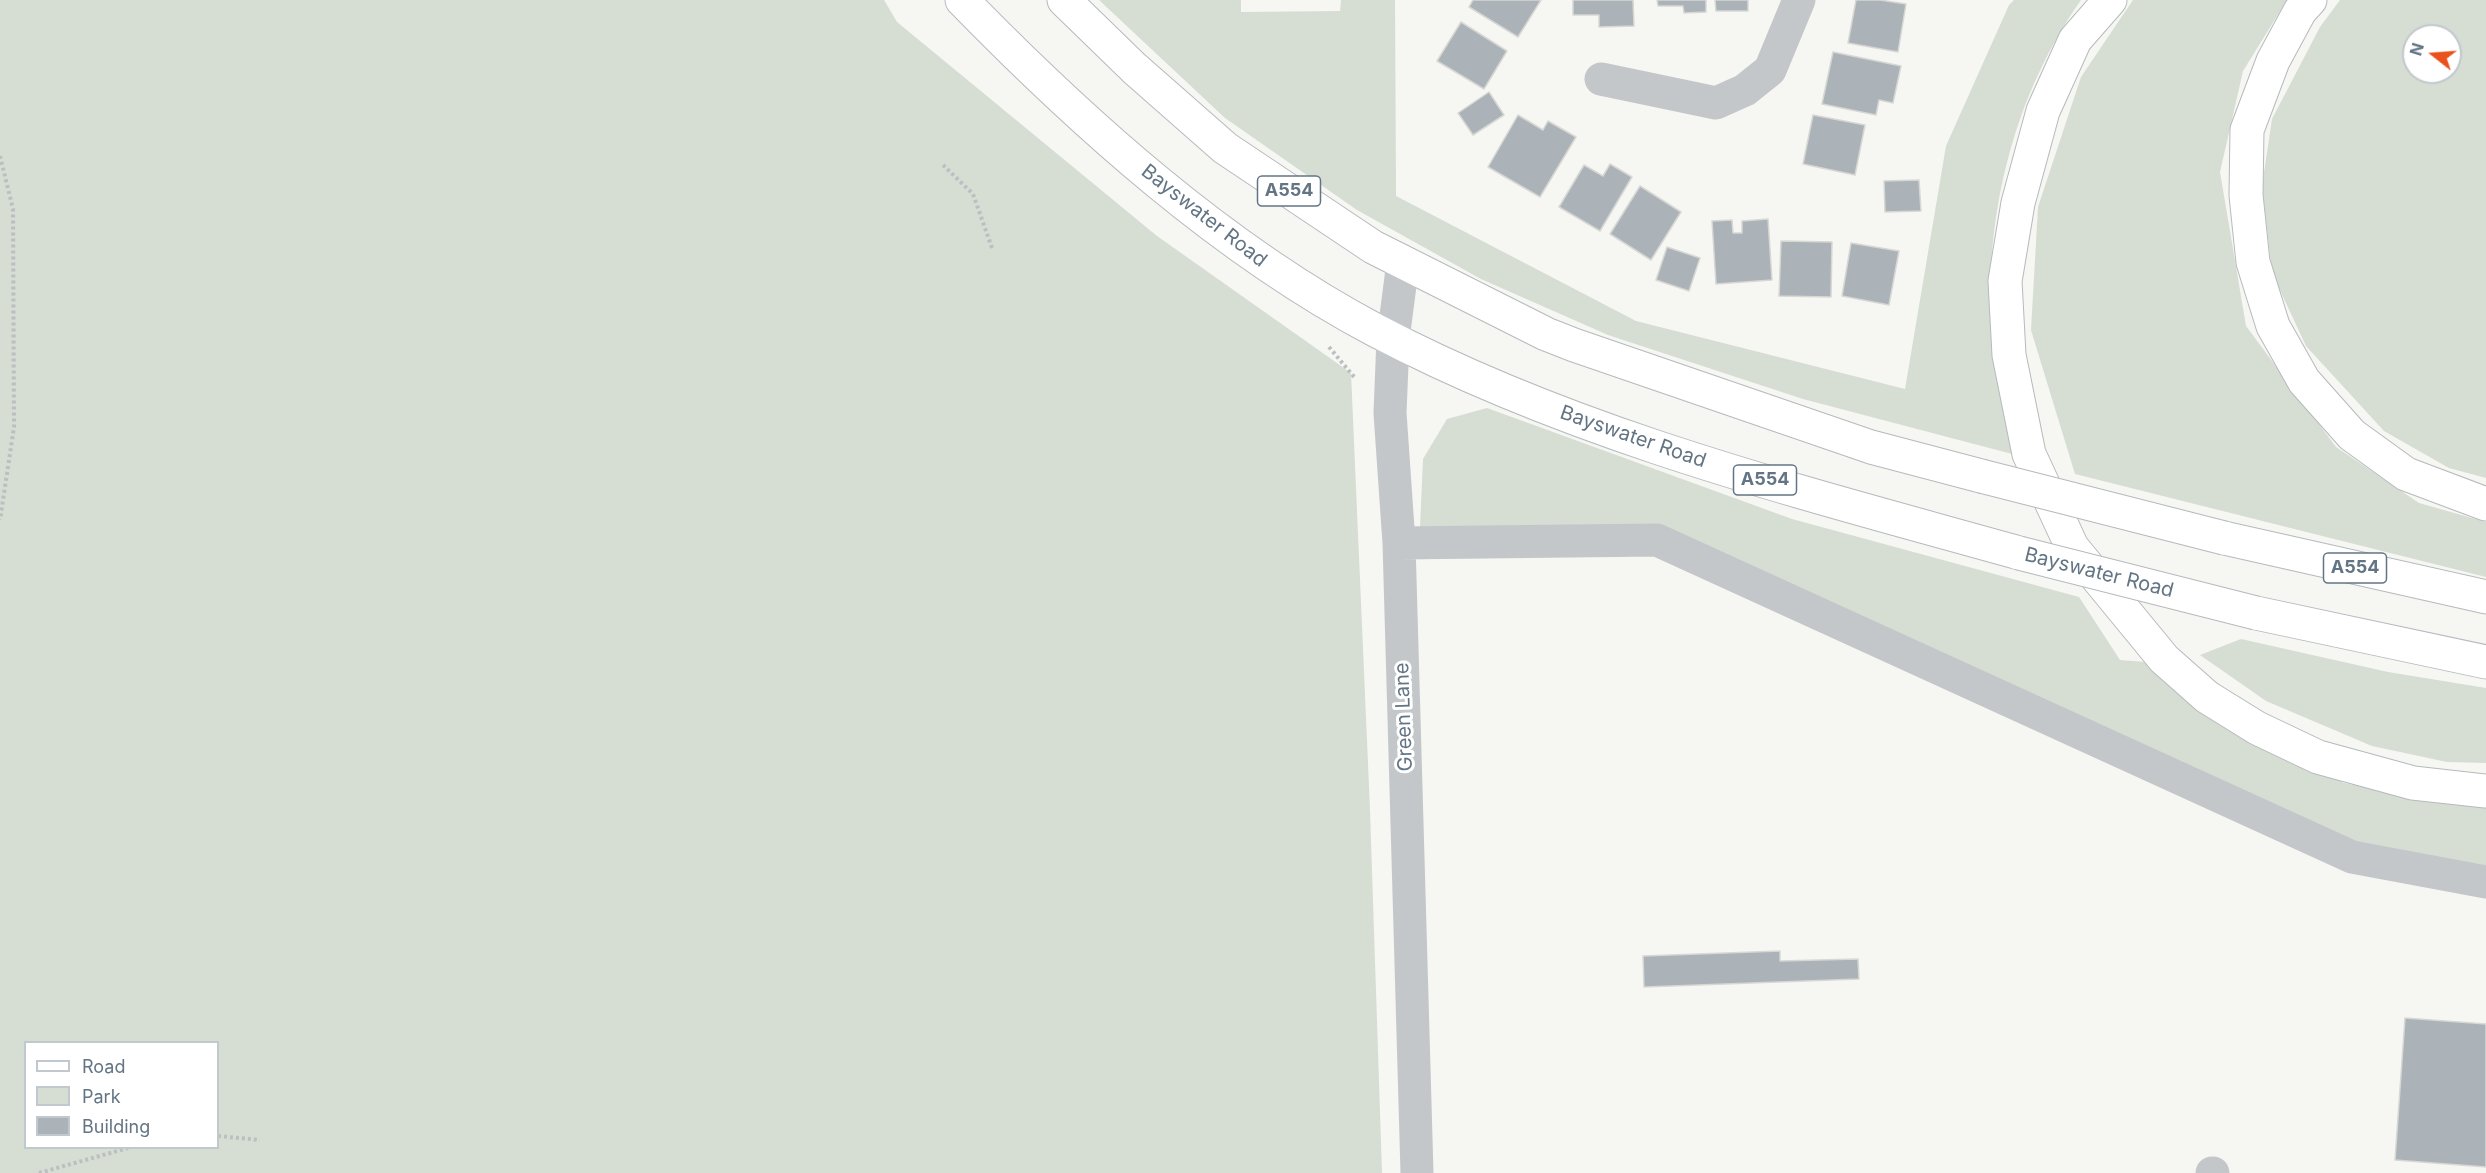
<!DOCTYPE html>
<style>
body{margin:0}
#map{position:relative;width:2486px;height:1173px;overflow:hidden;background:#f6f6f2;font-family:Inter,sans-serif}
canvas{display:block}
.legend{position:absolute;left:24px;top:1041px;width:195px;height:108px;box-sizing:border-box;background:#fff;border:2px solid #c1c8ce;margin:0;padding:8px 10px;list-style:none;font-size:18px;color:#637584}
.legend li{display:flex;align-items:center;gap:12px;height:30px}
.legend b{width:30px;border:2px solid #c1c8ce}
.north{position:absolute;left:2402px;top:24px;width:60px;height:60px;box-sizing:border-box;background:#fff;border:2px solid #c1c8ce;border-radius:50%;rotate:287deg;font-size:16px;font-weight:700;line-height:24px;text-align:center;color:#637584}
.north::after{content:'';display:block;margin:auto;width:21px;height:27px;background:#ea521d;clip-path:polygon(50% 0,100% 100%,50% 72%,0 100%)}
</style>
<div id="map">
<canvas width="2486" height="1173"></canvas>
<ul class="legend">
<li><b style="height:8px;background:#fff"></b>Road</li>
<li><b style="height:16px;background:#d6ddd3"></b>Park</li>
<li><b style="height:16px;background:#abb3b8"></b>Building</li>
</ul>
<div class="north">N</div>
</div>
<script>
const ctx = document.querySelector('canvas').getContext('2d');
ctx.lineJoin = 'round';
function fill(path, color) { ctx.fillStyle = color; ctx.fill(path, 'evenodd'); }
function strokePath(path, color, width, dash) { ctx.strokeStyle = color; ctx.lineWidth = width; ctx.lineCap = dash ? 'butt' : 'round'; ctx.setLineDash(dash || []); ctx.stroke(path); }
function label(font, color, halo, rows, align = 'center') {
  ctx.font = font + ' Inter,sans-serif'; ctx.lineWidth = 6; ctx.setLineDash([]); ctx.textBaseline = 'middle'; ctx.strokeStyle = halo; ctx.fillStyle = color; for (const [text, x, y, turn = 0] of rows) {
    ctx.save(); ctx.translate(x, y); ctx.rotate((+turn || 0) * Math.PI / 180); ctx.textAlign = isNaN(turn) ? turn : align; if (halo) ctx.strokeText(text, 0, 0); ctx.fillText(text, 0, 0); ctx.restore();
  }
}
fill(new Path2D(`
 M0,0H884L897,22L1157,236L1351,373L1370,810L1382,1173H0ZM218,1042V1148H26V1042Z
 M1099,0H1241V12L1340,11L1341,0H1395L1396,196L1636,321L1905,389L1946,146L2009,5L2014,0H2081C2014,95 1985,213 1991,329C1992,342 1996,356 1999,370C2005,398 2010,426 2016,455L1803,399L1608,335L1481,279L1357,210L1225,118Z
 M2133,0H2287L2243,71L2220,172L2246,326L2336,447L2419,503L2486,522V577L2075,474L2031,330L2038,207L2081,77Z
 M2340,0H2486V478L2449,468L2384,431L2306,346L2272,273L2262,186L2272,119L2320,27ZM2414,36H2450V72H2414Z
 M1487,408L1792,519L2079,597L2120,660L2146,662L2255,742L2344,783L2461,805L2486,806V866L2360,845L1662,528H1420L1423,459L1447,419Z
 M2241,639L2388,672L2486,688V763L2447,762L2372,746L2266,701L2200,655Z`), '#d6ddd3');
const building = new Path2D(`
 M1473,0H1541L1518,37L1469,7Z
 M1573,0H1633L1634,26L1599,27V15H1573Z
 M1657,0H1706V12L1684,13L1683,6H1658Z
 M1715,0H1748V11H1716Z
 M1856,0H1880L1906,4L1898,52L1848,43Z
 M1461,22L1507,51L1484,89L1437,61Z
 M1833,52L1901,66L1893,103L1879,100L1876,115L1822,104Z
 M1489,92L1504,115L1473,135L1458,113Z
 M1518,115L1543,130L1548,121L1576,137L1540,197L1488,167Z
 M1813,115L1865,125L1855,175L1803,164Z
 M1610,164L1632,177L1600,231L1559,207L1584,165L1603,176Z
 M1919,180L1921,211L1885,212L1884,181Z
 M1640,186L1681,212L1651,260L1610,234Z
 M1768,219L1772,280L1716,284L1712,221L1732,220L1733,233H1742V221Z
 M1781,241L1832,242L1831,297L1779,296Z
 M1851,243L1899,251L1889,305L1842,296Z
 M1667,247L1700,258L1689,291L1656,280Z
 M1780,951V961L1858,959L1859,979L1644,987L1643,956Z
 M2405,1018L2486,1024V1167L2395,1160Z`);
fill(building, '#abb3b8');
strokePath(building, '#d7d7d4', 1.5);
const major = new Path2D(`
 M962,0C1082,123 1222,249 1375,330C1576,436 1801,492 2019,553
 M1064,0L1134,68L1225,148L1373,247L1546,334L1574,345L1871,447L1981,476
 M2110,0L2075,40L2043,111L2018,203L2005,281L2009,355L2029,454L2072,547L2164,659L2207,697L2257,728L2318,757L2413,783L2486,791
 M2310,0L2300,11L2273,61L2247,130L2246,195L2253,262L2273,326L2304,381L2352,435L2406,474L2486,504
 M2224,538L2486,597
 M2256,613L2486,662`);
strokePath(major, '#b6babe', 35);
strokePath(new Path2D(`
 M0,156L13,209L14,427L0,520
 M943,165L973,194L992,248
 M1329,347L1355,378
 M218,1136L260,1140
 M39,1173L128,1148`), '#bcbfc1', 4, [3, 3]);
strokePath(new Path2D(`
 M1601,79L1716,103L1745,90L1770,70L1799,0
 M1403,262L1393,339L1390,413L1399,543L1417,1173
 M1399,543L1657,540L2352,857L2486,882
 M2212,1173H2213`), '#c3c7ca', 33);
strokePath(major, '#fff', 33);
const majorBridge = new Path2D(`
 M1981,476L2224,538
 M2019,553L2256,613`);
strokePath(majorBridge, '#b6babe', 35, []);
strokePath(majorBridge, '#fff', 33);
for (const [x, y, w] of [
 [1289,191,63],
 [1765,480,63],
 [2355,568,63]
]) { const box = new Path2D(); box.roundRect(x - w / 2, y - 15, w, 30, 4.5); ctx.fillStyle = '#fff'; ctx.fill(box); strokePath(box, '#637584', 1.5); }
label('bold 18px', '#637584', null, [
 ["A554",1289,191],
 ["A554",1765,480],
 ["A554",2355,568]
]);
label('20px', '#637584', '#fff', [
 ["Bayswater Road",1204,216,38],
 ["Bayswater Road",1633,437,19],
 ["Bayswater Road",2099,573,14],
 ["Green Lane",1404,717,-92]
]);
</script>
